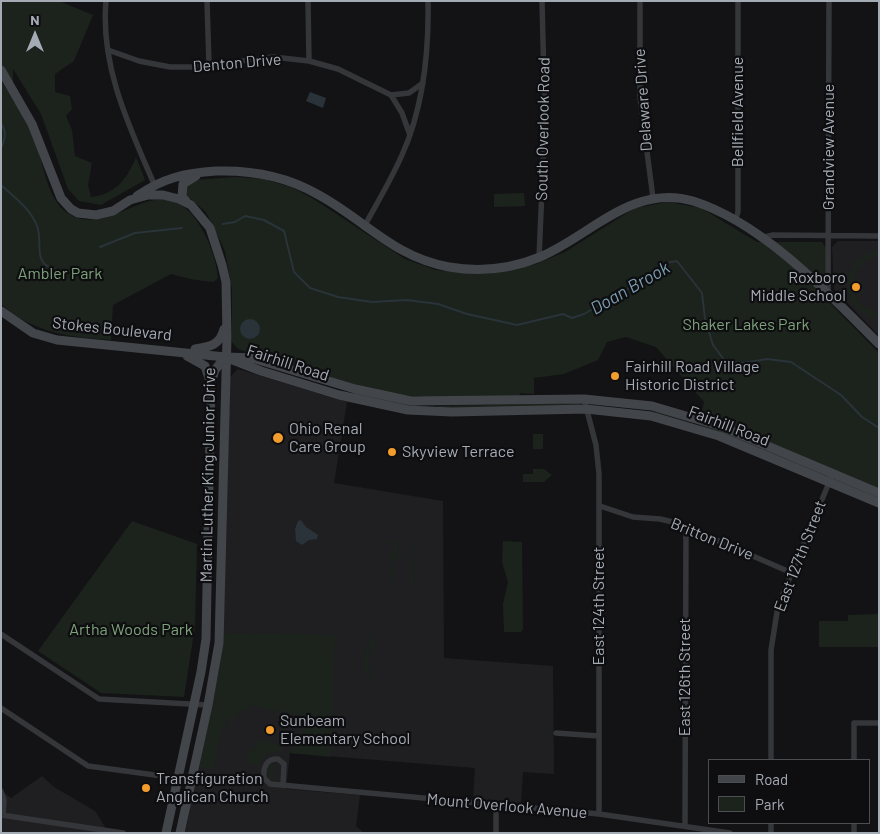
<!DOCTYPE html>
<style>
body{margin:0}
#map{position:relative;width:880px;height:834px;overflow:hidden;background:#131315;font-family:Barlow,sans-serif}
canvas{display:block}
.frame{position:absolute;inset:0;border:2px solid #a5abb5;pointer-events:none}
.legend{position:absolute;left:708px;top:759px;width:162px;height:65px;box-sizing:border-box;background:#0e0e10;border:1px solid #4a4d52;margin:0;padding:6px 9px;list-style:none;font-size:15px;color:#a5abb5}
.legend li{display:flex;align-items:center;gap:10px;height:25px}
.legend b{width:25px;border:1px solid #4a4d52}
.north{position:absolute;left:10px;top:10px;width:50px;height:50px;-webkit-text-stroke:4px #0e0e10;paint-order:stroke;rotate:0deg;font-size:14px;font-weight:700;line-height:20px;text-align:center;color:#a5abb5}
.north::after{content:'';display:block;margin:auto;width:18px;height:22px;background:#a5abb5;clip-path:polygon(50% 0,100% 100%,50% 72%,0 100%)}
</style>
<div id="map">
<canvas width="880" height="834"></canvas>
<div class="frame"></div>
<ul class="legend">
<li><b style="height:6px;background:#42454a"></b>Road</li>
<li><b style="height:14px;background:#1b231c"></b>Park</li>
</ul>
<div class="north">N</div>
</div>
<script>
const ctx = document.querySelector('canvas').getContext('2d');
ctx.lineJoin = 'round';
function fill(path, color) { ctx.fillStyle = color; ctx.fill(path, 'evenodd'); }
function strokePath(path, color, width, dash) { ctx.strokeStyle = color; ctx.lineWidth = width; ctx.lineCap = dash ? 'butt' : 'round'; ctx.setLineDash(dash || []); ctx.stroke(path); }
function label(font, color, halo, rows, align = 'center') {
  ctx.font = font + ' Barlow,sans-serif'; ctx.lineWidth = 4.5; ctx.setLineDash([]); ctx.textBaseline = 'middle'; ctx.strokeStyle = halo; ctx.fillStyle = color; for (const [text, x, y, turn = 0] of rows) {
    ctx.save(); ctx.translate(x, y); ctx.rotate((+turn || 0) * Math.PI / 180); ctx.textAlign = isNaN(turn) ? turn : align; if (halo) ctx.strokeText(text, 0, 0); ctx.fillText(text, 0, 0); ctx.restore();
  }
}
fill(new Path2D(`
 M838,241H879V336L834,289L832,247Z
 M238,369L347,402L334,483L443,501L444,658L553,666L554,774L523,772L521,803L473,799L475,768L290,753L286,789L360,795L356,826L364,833H185L222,655L230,377Z
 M42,776L54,787L95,811L107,830L113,833H1L2,791L11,798Z`), '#1f1f22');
fill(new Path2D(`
 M1,1H59L93,15L74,61L55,74V92L70,96L72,109L66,116L72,130L75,156L92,163L88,185L91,197C115,195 128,178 136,157L145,180L101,205L79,201L68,189L41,114L13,69V89L1,70Z
 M1,80C10,95 22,110 30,125C42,150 44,200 69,214C115,241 159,161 199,224C209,241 216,258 218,278L214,282C199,281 185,278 171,274L113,305L111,340C69,337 33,333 1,304Z
 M237,177L264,179L293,188L312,198L405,259L436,270L456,272L495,273L536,264L565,252L635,208L668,202L701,208L757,242H822L826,248L825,298L879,353V488L701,414L704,402L656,347L626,337L607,342L598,360L564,374L534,378V394L520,393L519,396C488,397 455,400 424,397C360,393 298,368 238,349L232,342V289L225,251L206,212L186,195L184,186L194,180Z
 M524,193L525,206L494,207V194Z
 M879,251V256C845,261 845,308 879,312V318H868V315C835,302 844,253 879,251Z
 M579,403V406L439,409V406Z
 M656,410L721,430L823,474L822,476L696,424L655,413Z
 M533,434H543V449H533Z
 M533,469H544L552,475L544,482H523V474H533Z
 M132,521L197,544L195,626L184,697L101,693L38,651Z
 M503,541L522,542L523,629L521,632H504L503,604L508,582L502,562Z
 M390,542L402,543L397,545L396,556L401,559H395L393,583H391L393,559L388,556H393L394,545L390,544Z
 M415,543L413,586H410L412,571L407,568L412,567L414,546L409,544Z
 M879,614V647H819V621H848V615Z
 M376,628L374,648H370L368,669L372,670V676L368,677C357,667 370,639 376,628Z
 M224,633L335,635L331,757L290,753L300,741L306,717L250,705L249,710L241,709L232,720L227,719L225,729L221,730L214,770L199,768L217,680Z
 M261,739L269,740L281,748V751L267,754L258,767L249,763L245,758Z
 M272,763L274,766L273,777L278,781L267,778L269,766Z`), '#1b231c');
fill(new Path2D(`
 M310,92L326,98L323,108L306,101Z
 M240 329a10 10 0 1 1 20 0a10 10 0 1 1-20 0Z
 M301,520L306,527L318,535L317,539L309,540L302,545L296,541L295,529L298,521Z`), '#293339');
strokePath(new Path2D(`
 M1,124C7,131 5,140 1,148
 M1,185C15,198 30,208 37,226C43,241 33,261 51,268C60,272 64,273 73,270
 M223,224L235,222L245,216L264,220L284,231L294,272L310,288L338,297L372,302L407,300L438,304L467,314L517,325L563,314L572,318L584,314L649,277L666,263L677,261L702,293L705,319L713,345L725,361L743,363L767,359L791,362L841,395L862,417L879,428
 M100,247L135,233L182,228`), '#293339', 2);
strokePath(new Path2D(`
 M106,1C100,66 129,126 154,184
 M207,1L209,65
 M308,1L309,61
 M640,1V98L653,198
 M108,50L139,61L170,67H194L273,57L309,61L338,69L391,95L402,113L410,135
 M391,95L409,93L423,83
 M735,221L738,212V1
 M364,227C377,203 391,180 402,155C423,108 429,53 428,1
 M760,238L773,235L879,236
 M539,258L545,121L542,1
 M828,293L829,1
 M584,399L596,445L599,474V814
 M600,506L633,517L660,519L677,523L792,573
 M1,634L99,699L208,705
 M1,708L88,766L192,780
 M556,733L599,736
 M771,760V650L778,606L833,473
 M854,760V723H879
 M283,785L284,764L278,759C266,758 263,768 264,778L270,784L599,814L730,833
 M1,791L4,800L3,815
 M1,815L123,833
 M771,823V833
 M685,826L686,527
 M496,833V804
 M854,833V823`), '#34363a', 5.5);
strokePath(new Path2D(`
 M1,70L32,124L61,198L71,209L78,213L96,215L113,211L130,200L148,195H163L179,199L191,205L210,228L222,265L226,282L227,337L219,643L208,705L180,833
 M137,196C163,178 185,173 216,171C251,170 286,176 317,194C364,219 393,257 449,267C479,272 511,269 540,257C590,236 633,183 693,201C763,223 828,293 879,344
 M186,201L182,197L183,184L196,176
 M1,311L33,333L57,340L225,357L261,371L339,395L408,410L452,412L586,409L651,416L719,436L879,503
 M195,349C210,347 220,345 224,329
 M187,356L205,366L210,381
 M227,357L252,358L355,389L411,401L584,399L652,406L720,426L879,493
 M166,833L201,672L206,639L211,383L215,370L225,357`), '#42454a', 9);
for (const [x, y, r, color] of [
 [856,287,5,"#f29c2d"],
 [615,376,5,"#f29c2d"],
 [278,438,6,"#f29c2d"],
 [392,452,5,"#f29c2d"],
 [270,730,5,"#f29c2d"],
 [146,788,5,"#f29c2d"]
]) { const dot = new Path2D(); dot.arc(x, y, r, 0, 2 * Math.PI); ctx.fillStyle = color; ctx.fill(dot); strokePath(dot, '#0e0e10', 2); }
label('16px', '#a5abb5', '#0e0e10', [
 ["Denton Drive",237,63,-5],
 ["Delaware Drive",643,100,-94],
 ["Bellfield Avenue",738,112,-90],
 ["South Overlook Road",543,129,-89],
 ["Grandview Avenue",829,147,-90],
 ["Stokes Boulevard",112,329,6],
 ["Fairhill Road",288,363,18],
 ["Fairhill Road",729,426,21],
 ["Martin Luther King Junior Drive",208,475,-89],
 ["Britton Drive",712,539,22],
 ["East 127th Street",800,556,-69],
 ["East 124th Street",599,606,-90],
 ["East 126th Street",685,677,-90],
 ["Mount Overlook Avenue",507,806,5]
]);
label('16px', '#7da17b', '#0e0e10', [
 ["Ambler Park",60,274],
 ["Shaker Lakes Park",746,325],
 ["Artha Woods Park",131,630]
]);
label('16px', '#a5abb5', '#0e0e10', [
 ["Roxboro",846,278,"right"],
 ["Middle School",846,296,"right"],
 ["Fairhill Road Village",625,367],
 ["Historic District",625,385],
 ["Ohio Renal",289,429],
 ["Care Group",289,447],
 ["Skyview Terrace",402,452],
 ["Sunbeam",280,721],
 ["Elementary School",280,739],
 ["Transfiguration",156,779],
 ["Anglican Church",156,797]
], 'left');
label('italic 18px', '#7b9db1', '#0e0e10', [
 ["Doan Brook",630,288,-30]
]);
</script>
